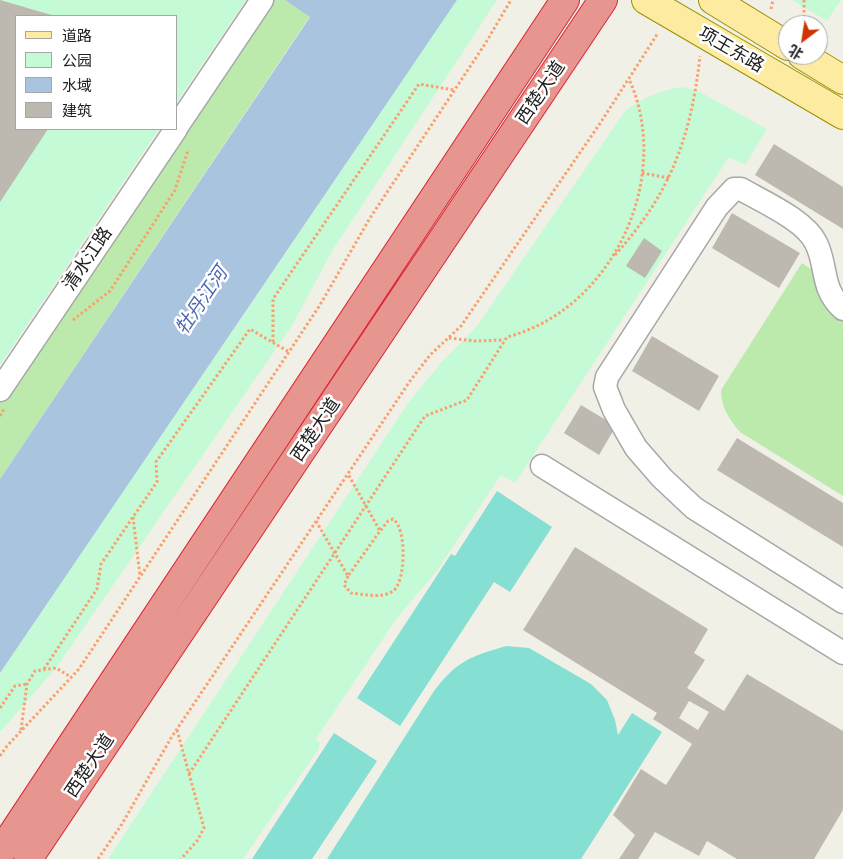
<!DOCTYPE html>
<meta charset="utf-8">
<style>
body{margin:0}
#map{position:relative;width:843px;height:859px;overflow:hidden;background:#f1f0e7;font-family:"PT Sans Narrow","Noto Sans SC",sans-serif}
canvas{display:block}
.legend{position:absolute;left:15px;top:15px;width:162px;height:115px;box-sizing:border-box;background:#fff;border:1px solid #a6a6a6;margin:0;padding:6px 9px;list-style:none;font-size:15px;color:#202020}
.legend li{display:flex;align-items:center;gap:10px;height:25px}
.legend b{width:25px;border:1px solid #a6a6a6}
.north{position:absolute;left:778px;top:15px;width:50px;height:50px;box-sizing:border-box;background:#fff;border:1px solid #a6a6a6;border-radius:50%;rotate:211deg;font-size:14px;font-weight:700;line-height:20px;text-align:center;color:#202020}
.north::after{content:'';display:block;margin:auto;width:18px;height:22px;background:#d03400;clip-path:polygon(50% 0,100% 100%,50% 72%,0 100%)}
</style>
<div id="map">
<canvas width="843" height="859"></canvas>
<ul class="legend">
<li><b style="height:6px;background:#fceba1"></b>道路</li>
<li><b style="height:14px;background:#c5fad6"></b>公园</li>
<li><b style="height:14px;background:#a8c4de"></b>水域</li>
<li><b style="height:14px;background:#beb9b0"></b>建筑</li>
</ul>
<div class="north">北</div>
</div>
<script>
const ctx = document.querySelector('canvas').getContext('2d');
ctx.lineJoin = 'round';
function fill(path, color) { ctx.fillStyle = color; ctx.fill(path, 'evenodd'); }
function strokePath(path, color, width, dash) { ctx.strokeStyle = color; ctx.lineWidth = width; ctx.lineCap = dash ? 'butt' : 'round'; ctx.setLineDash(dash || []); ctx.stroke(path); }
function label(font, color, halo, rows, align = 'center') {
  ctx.font = font + ' "PT Sans Narrow","Noto Sans SC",sans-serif'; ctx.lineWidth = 5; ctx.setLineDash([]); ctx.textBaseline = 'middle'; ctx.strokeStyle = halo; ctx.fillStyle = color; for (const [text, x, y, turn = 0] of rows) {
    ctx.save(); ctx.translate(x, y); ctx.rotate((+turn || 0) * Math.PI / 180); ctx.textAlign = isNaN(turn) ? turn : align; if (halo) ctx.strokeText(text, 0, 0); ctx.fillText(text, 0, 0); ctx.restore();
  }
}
fill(new Path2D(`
 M272,0H285L310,16L0,479V402Z
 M802,263L811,269L819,287L843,318V496L740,432C729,419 721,407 721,390Z`), '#bceaad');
fill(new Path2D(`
 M0,0H246L176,103V16H16V129H159L0,365Z
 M457,0H497L332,251L293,324L56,668L0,732V673Z
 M792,0H841L827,21Z
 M684,87L700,92L767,129L745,165L729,157L515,483L501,475L436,572L397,618L316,739L320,743L318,750L243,859H108L408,403L440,364L477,326L625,111C645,97 660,90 684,87Z`), '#c5fad6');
fill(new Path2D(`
 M497,491L552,527L510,592L494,582L400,726L357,698L451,554L455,556Z
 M506,646L529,648L591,684L607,700L615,720L618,735L632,713L662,732L581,859H327L434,691C458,660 470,657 506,646Z
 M334,733L377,761L312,859H252Z`), '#85dfd3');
fill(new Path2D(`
 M285,0H457L0,673V479L310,17Z`), '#a8c4de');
fill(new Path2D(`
 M0,0L55,16H16V129H48L0,202Z
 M774,144L843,187V229L755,175Z
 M732,213L800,253L779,288L712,248Z
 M644,238L662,251L645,278L626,266Z
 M652,336L719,376L699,411L632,371Z
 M581,405L616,426L599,455L564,433Z
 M737,438L843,503V547L717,470Z
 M575,547L708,629L694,653L705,660L687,688L724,711L747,674L843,731V810L814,859H737L707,841L699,856L655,832L638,859H619L635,835L613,815L641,769L666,785L692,744L653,719L657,713L523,630ZM689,701L709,712L698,730L679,718Z`), '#beb9b0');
const minor = new Path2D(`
 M176,128L262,0
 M843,309C820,288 828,267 816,243C805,220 763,202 741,189H734L717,207L607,377L605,387L614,410L636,448L662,478L694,508L843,602
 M0,390L176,129
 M542,466L843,653`);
const major = new Path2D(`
 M646,0L843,115
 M713,0L788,46
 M802,55L843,80`);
const highway = new Path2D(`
 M0,853L565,0
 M28,859L603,0`);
strokePath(minor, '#a7a7a7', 25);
strokePath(major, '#9c9000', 30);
strokePath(highway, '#db2738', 30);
strokePath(new Path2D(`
 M804,0V25
 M771,9L773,0
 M642,173L669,178
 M615,255C670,194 691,138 700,56
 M73,320L110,291L175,190L188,150
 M449,338L475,341L504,340
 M273,342V299L419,84L454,90
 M0,416L4,409
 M133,517L140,576
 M316,521L348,576L380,531L348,474
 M348,576L344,585L351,593C363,594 382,599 393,591C406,582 407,528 393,519L388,521L380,531
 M44,669L97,589L101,564L157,482L156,462L250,329L289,352
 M0,708L15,686L27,684
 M21,730L27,684L35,671L56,668L71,677
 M177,730L204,828L197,841L181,859
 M0,756L7,746L79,669L320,305L370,218L485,44L511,0
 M189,774L425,416L467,400L507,337C612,310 674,178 629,79
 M98,859L122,824L171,738L410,381L430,355L461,326L601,122L658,33`), '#faa06f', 3, [2.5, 2.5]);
strokePath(minor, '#fff', 22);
strokePath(major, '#fceba1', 28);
strokePath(highway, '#e7958f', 28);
label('18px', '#202020', '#fff', [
 ["项王东路",731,50,30],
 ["西楚大道",541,93,-56],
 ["清水江路",88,259,-56],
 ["西楚大道",316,430,-56],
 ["西楚大道",90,766,-56]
]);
label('italic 19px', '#4c65b1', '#fff', [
 ["牡丹江河",202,301,-56]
]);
</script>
